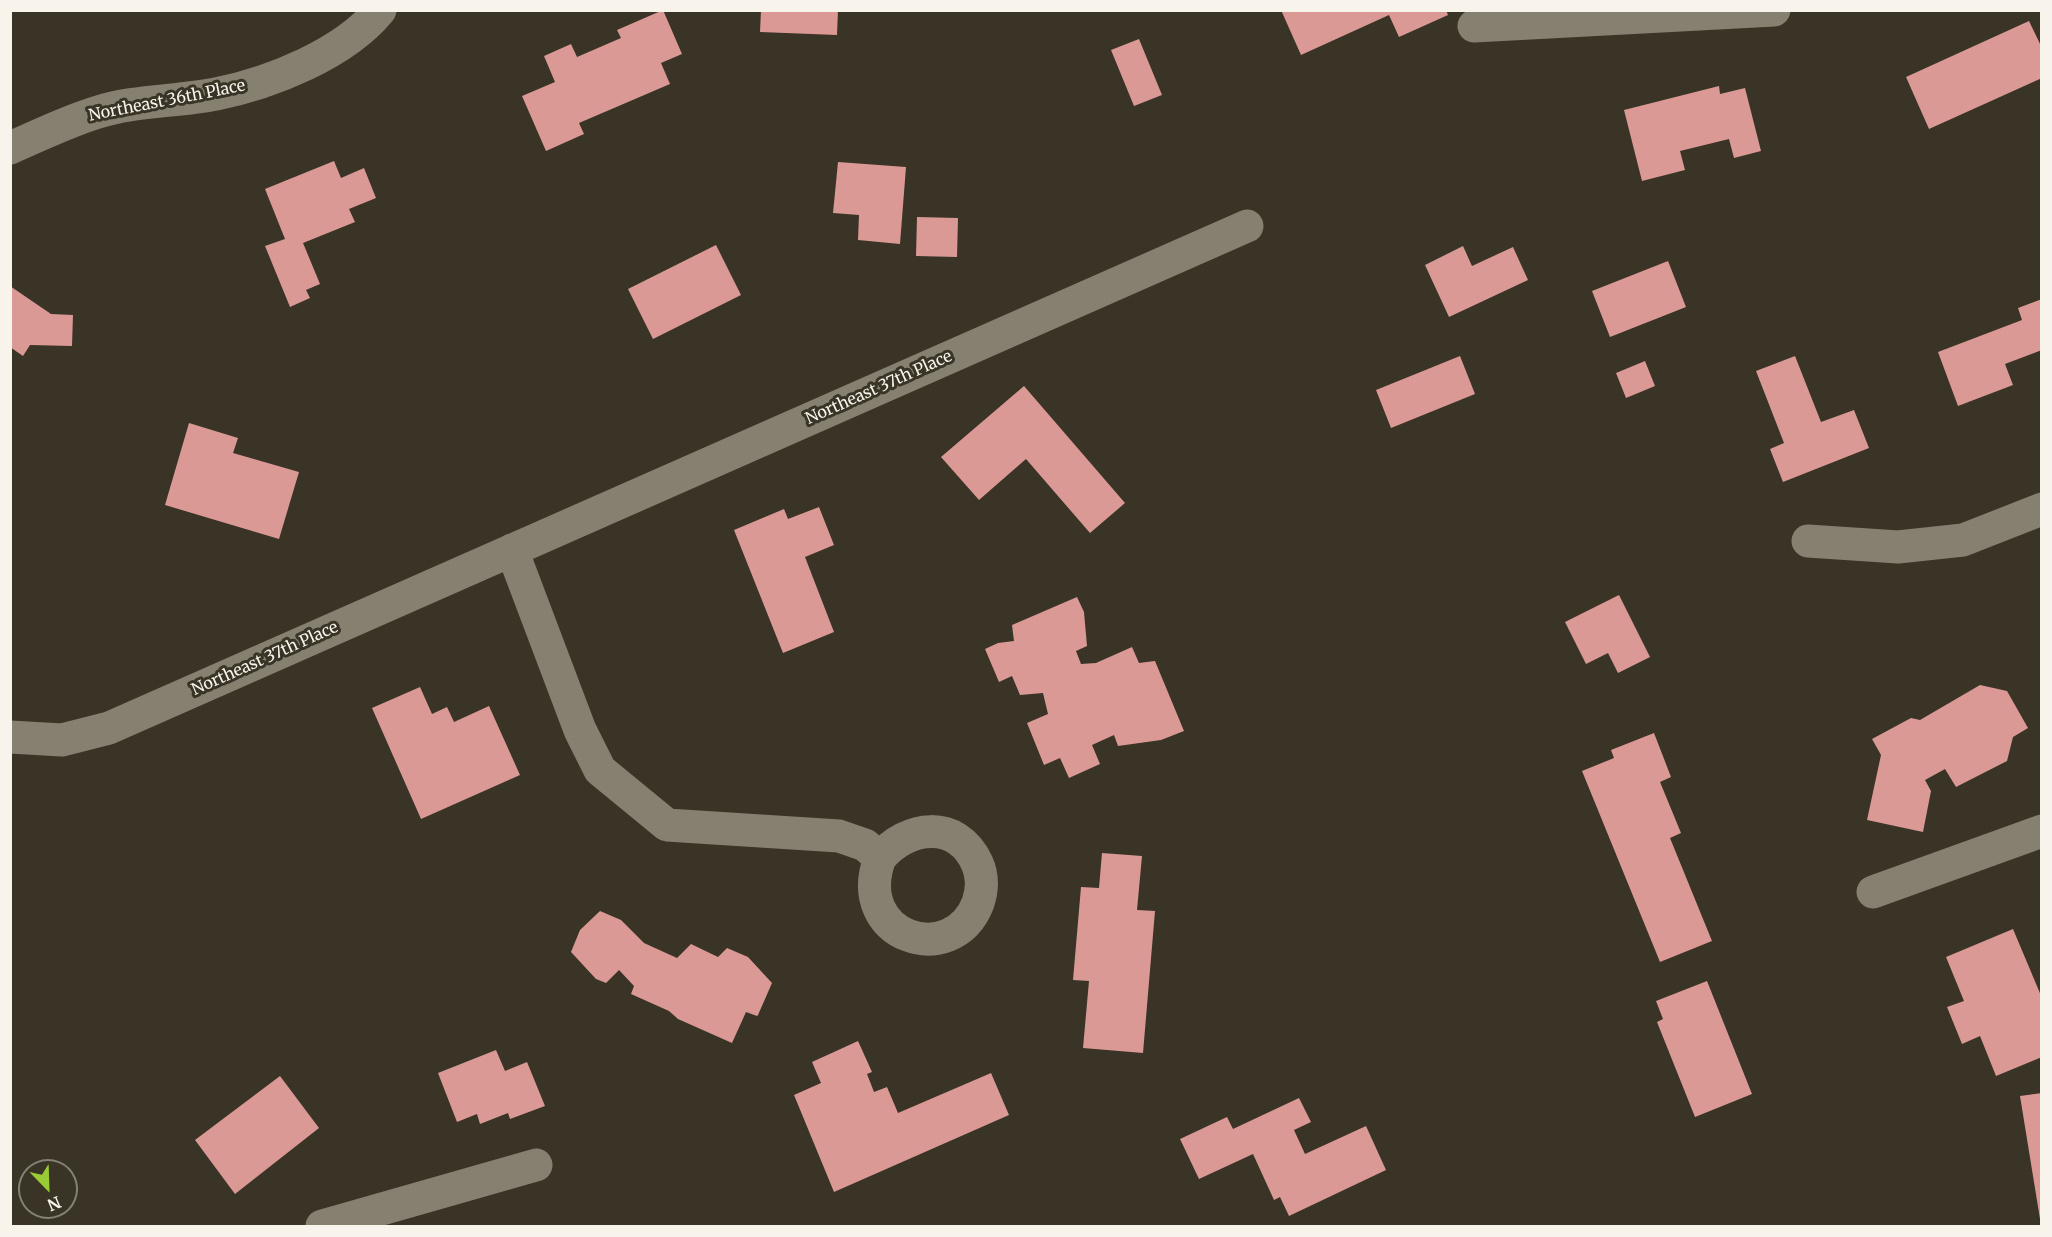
<!DOCTYPE html>
<style>
body{margin:0}
#map{position:relative;width:2052px;height:1237px;overflow:hidden;background:#393426;font-family:Merriweather,serif}
canvas{display:block}
.frame{position:absolute;inset:0;border:12px solid #f8f4ec;pointer-events:none}
.north{position:absolute;left:18px;top:1159px;width:60px;height:60px;box-sizing:border-box;background:#393426;border:2px solid #858175;border-radius:50%;rotate:157deg;font-size:16px;font-weight:700;line-height:24px;text-align:center;color:#f8f4ec}
.north::after{content:'';display:block;margin:auto;width:21px;height:27px;background:#99cb36;clip-path:polygon(50% 0,100% 100%,50% 72%,0 100%)}
</style>
<div id="map">
<canvas width="2052" height="1237"></canvas>
<div class="frame"></div>
<div class="north">N</div>
</div>
<script>
const ctx = document.querySelector('canvas').getContext('2d');
ctx.lineJoin = 'round';
function fill(path, color) { ctx.fillStyle = color; ctx.fill(path, 'evenodd'); }
function strokePath(path, color, width, dash) { ctx.strokeStyle = color; ctx.lineWidth = width; ctx.lineCap = dash ? 'butt' : 'round'; ctx.setLineDash(dash || []); ctx.stroke(path); }
function label(font, color, halo, rows, align = 'center') {
  ctx.font = font + ' Merriweather,serif'; ctx.lineWidth = 6; ctx.setLineDash([]); ctx.textBaseline = 'middle'; ctx.strokeStyle = halo; ctx.fillStyle = color; for (const [text, x, y, turn = 0] of rows) {
    ctx.save(); ctx.translate(x, y); ctx.rotate((+turn || 0) * Math.PI / 180); ctx.textAlign = isNaN(turn) ? turn : align; if (halo) ctx.strokeText(text, 0, 0); ctx.fillText(text, 0, 0); ctx.restore();
  }
}
fill(new Path2D(`
 M663,10L682,54L661,63L670,84L579,123L584,134L546,151L522,96L555,82L544,56L571,44L577,57L621,38L617,30Z
 M761,10H838L837,35L760,32Z
 M1281,10H1446L1448,15L1399,37L1389,15L1301,55Z
 M2029,21L2042,48V78L1929,129L1906,77Z
 M1139,39L1162,95L1134,106L1111,50Z
 M1719,86L1720,94L1745,88L1761,151L1734,158L1729,139L1680,151L1685,170L1642,181L1624,110Z
 M334,161L341,178L364,168L376,198L349,209L355,222L303,243L320,284L306,290L310,298L290,307L265,246L285,239L265,189Z
 M838,162L906,167L900,244L858,240L859,215L833,213Z
 M917,217L958,218L957,257L916,256Z
 M716,245L741,295L653,339L628,289Z
 M1463,246L1472,266L1513,247L1528,280L1449,317L1425,265Z
 M1668,261L1686,307L1610,337L1592,291Z
 M10,286L51,314L73,315L72,346L30,345L23,356L10,347Z
 M2042,299V350L2005,364L2013,385L1958,406L1938,352L2022,320L2018,308Z
 M1460,356L1475,394L1391,428L1376,390Z
 M1795,356L1821,422L1854,410L1869,448L1783,482L1770,449L1784,443L1756,371Z
 M1645,361L1655,386L1626,398L1616,373Z
 M1024,386L1125,503L1090,533L1026,459L979,500L941,457Z
 M189,423L238,438L233,453L299,472L279,539L165,505Z
 M819,507L834,545L805,557L834,632L783,653L734,530L784,509L788,519Z
 M1619,595L1650,657L1618,673L1608,653L1586,664L1565,622Z
 M1077,597L1084,612L1087,646L1076,651L1081,664L1096,663L1132,647L1139,663L1155,661L1184,731L1161,740L1118,746L1114,735L1092,745L1100,764L1069,778L1060,758L1044,765L1027,723L1048,714L1043,693L1020,695L1012,676L999,682L985,649L998,643L1014,641L1012,625Z
 M1980,685L2007,691L2028,728L2013,737L2007,761L1956,787L1945,769L1925,780L1931,791L1923,832L1867,820L1881,755L1872,739L1911,718L1920,720Z
 M420,687L432,714L447,707L454,722L489,706L520,775L421,819L372,708Z
 M1654,733L1671,777L1660,782L1681,833L1670,838L1712,941L1660,962L1582,771L1614,758L1611,750Z
 M1102,853L1142,856L1137,910L1155,911L1143,1053L1083,1048L1089,981L1073,980L1081,887L1099,888Z
 M600,911L621,920L644,943L677,958L691,944L718,957L727,948L748,957L772,983L758,1015L757,1016L746,1012L732,1043L678,1019L669,1011L631,994L634,986L619,970L606,983L596,979L571,952L580,930Z
 M2013,929L2042,998V1057L1996,1076L1980,1036L1962,1044L1947,1007L1964,1001L1946,957Z
 M1707,981L1752,1094L1695,1117L1657,1022L1663,1019L1656,1001Z
 M858,1041L872,1072L867,1074L874,1092L887,1087L898,1113L991,1073L1009,1115L834,1192L794,1095L821,1083L812,1062Z
 M496,1050L505,1071L527,1062L545,1106L510,1119L508,1113L480,1124L477,1114L457,1122L438,1073Z
 M280,1076L319,1128L235,1194L195,1140Z
 M2042,1093V1219H2040L2020,1096Z
 M1299,1098L1311,1122L1294,1130L1305,1154L1366,1126L1386,1170L1289,1216L1280,1197L1274,1200L1253,1154L1199,1179L1180,1139L1227,1117L1233,1129Z`), '#db9996');
strokePath(new Path2D(`
 M1474,26L1774,10
 M10,148C38,136 66,122 95,113C134,100 176,102 216,94C271,83 344,54 380,10
 M1808,541L1898,547L1963,540L2042,509
 M512,550L580,730L600,770L667,825L839,836L865,845L880,858C850,937 952,970 978,903C982,891 983,876 977,863C957,819 907,825 880,858
 M10,737L62,740L109,728L1247,226
 M1873,892L2042,831
 M322,1226L536,1165`), '#868070', 33);
label('16px', '#f8f4ec', '#393426', [
 ["Northeast 36th Place",167,101,-11],
 ["Northeast 37th Place",879,388,-24],
 ["Northeast 37th Place",265,659,-24]
]);
</script>
